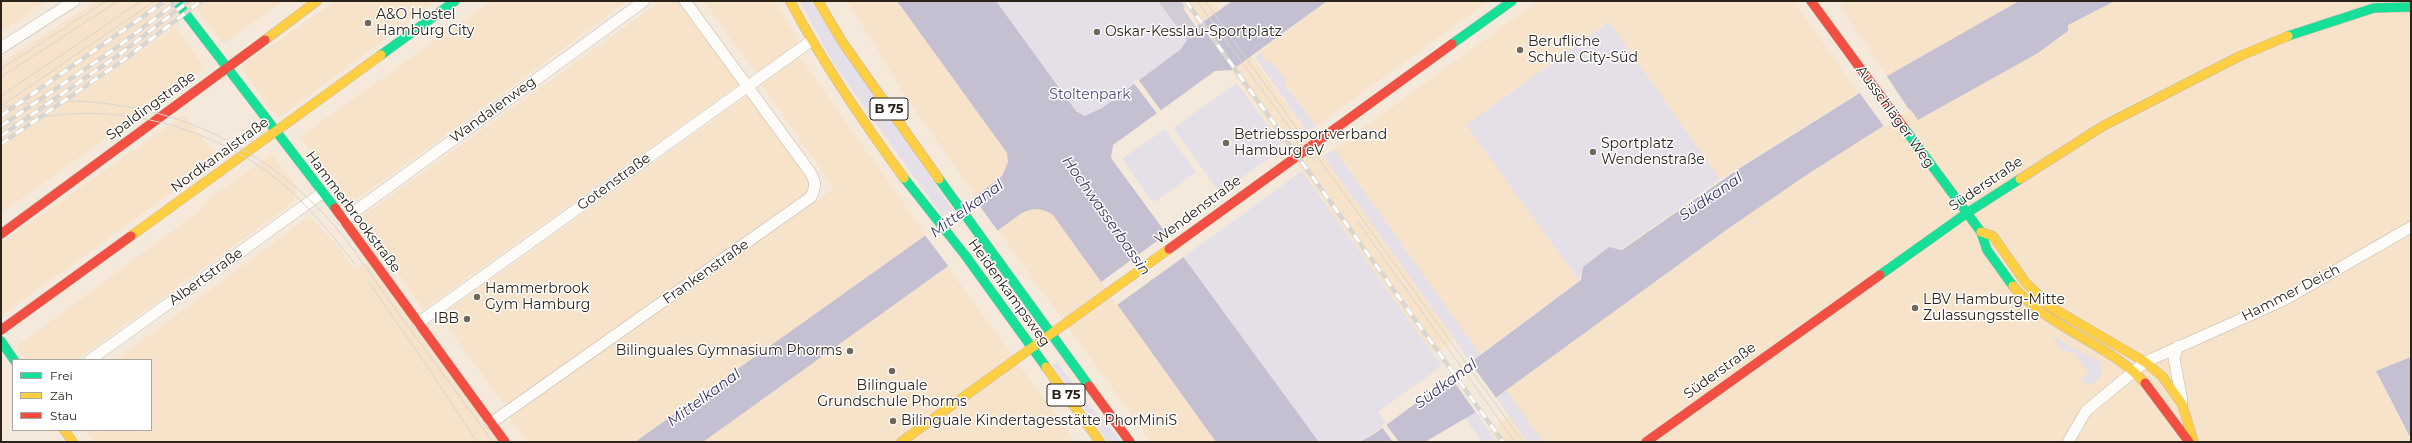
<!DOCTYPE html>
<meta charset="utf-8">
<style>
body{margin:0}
#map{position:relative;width:2412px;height:443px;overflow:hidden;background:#f4e9da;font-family:Montserrat,sans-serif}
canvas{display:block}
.frame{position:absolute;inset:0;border:2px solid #2b231a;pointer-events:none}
.legend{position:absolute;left:12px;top:359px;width:140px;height:72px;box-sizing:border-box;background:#fff;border:1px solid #aaa7a3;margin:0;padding:5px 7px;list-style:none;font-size:12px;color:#2b231a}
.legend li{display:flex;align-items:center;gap:8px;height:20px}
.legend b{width:20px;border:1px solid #aaa7a3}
</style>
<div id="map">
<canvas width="2412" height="443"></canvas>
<div class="frame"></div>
<ul class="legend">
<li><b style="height:5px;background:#16e098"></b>Frei</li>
<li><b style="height:5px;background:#ffcf43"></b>Zäh</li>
<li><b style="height:5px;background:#f24e42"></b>Stau</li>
</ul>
</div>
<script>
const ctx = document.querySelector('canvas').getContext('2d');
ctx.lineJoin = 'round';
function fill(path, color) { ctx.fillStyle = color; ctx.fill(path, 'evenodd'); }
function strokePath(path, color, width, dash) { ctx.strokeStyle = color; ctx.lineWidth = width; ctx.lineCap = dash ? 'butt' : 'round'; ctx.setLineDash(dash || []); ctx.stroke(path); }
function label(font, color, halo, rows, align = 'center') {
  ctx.font = font + ' Montserrat,sans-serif'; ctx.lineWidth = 3; ctx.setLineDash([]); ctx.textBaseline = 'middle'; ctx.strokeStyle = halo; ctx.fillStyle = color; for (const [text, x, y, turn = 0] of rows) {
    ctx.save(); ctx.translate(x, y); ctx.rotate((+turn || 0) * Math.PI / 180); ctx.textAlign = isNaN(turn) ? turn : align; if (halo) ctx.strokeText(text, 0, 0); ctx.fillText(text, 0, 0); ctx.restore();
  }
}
fill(new Path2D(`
 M1,1H46L1,32Z
 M97,1H283L226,42H221L197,9L122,65L176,27L205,68L1,213V63Z
 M335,1H436L280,117L275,115L241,67Z
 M491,1H627L457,127L348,205L300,137Z
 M661,1H683L741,83L423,309L360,218Z
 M704,1H775L799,42L756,73Z
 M847,1H897L1007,153L1008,162L1002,176L975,196L905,95Z
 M1181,1H1212L1454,339L1434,354Z
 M1327,1H1489L1316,126L1285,84L1286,80L1266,62L1260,52L1254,56Z
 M1538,1H1794L1858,93L1720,179L1608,22L1466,125L1579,281L1480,354L1334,149Z
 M1848,1H2019L1887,76L1840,6Z
 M2115,1H2411V357L2376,371L2411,442H1543L1506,390L1729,228L1808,174L1910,109L1918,120L2038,53L2061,38L2068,31L2067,25Z
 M799,56L926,235L635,442H528L509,416L834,188L760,83Z
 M747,96L814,187L505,406L440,316Z
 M184,115L219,158L1,316V243Z
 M272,154L296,186L295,197L287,207L76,360H25L16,347L201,210L208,200Z
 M1041,208L1053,215L1216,442H1151L998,230L1028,209Z
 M309,216L337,245L355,270L367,262L499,442H95L86,430H151V360H116Z
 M947,266L1075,442H703Z
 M1509,416L1527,442H1497L1489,431Z`), '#f6e3ca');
fill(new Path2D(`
 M800,1H810L953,210L942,216L833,63Z
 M996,1H1158L1187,40L1181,49L1102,108L1085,116L1076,111Z
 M1609,22L1720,179L1622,249L1609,247L1583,267L1579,281L1466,125Z
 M1261,53L1266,62H1273L1286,81L1285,85L1316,126L1307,132L1255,57Z
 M1237,83L1284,148L1220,193L1173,128Z
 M1165,129L1196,172L1156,201L1151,200L1122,159Z
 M1334,149L1480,354L1470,361L1323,156Z
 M1302,171L1442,366L1378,412L1387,424L1360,442H1319L1184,257Z
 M980,249L1031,319L1026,321L975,253Z
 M2054,335L2069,346L2101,362V374L2096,382L2086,385L2081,378L2089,373L2073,352L2062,351L2053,336Z
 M1058,363L1088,405L1106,422L1121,442H1108L1052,365Z
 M1506,390L1509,393L1543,442H1527L1496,397Z
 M1476,412L1497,442H1482L1465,418Z`), '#e5e0e7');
fill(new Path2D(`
 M1158,1H1181L1185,7L1183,8L1196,27L1187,40Z`), '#d1ccd6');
fill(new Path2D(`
 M897,1H996L1076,111L1085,116L1102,108L1181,49L1196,27L1232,1H1327L1232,70L1215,71L1113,145L1111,158L1319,442H1216L1053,215C1042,208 1034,207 1022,213L703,442H635L926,235L1002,176L1008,162L1007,153Z
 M2019,1H2115L2068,25V31L2038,53L1918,120L1910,109L1808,174L1729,228L1476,412L1425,442H1360L1377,432L1581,280L1583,267L1609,247L1622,250L1740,168L1887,76Z
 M2411,357V439L2376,371Z`), '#c4c0d2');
fill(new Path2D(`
 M1886,75L1910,111L1885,128L1859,92Z
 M1138,79L1162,112L1158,115L1133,82Z
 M973,197L998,231L949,267L924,234Z
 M1168,233L1185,256L1117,305L1101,282Z
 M1469,361L1497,399L1477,414L1449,375Z
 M1385,423L1399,442H1393L1381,426Z`), '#f4e9da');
const street = new Path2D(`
 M1,48L74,1
 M343,220L644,1
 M418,323L811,41
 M2178,346L2174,358L2182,401
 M90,360L322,193
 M491,423L811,197C816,186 816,182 810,172L685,1
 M2068,442L2086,411L2145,362L2284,300L2411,227`);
const fast = new Path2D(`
 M176,1L335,208
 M2288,36L2374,8L2411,7
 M1452,44L1512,1
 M381,55L455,1
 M1904,128L1981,232L1987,250L2013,286
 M904,178L965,255L1046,367
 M939,179L1089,386
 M1880,275L1967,213L2020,179
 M1,341L14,360`);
const slow = new Path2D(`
 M790,1C823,63 862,121 904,178
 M818,1L843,43L939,179
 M265,40L317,1
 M2020,179L2103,126L2240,56L2288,36
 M1981,232L1993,236L2026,283L2051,307L2145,362L2162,376L2182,404L2194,442
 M131,236L381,55
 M2013,286C2049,329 2107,342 2145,383
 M1046,367L1100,442
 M64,430L73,442
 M901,442L1169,249`);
const jam = new Path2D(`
 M1811,1L1904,128
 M335,208L505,442
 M1,234L265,40
 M1169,249L1452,44
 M1,330L131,236
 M2145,383L2189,442
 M1089,386L1130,442
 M1646,442L1880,275`);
strokePath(street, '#bfb6ab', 12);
strokePath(fast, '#bfb6ab', 10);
strokePath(slow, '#bfb6ab', 10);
strokePath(jam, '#bfb6ab', 10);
strokePath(street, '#fdfcf9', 11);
strokePath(fast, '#16e098', 9);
strokePath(slow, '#ffcf43', 9);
strokePath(jam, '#f24e42', 9);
strokePath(new Path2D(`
 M1197,1L1315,162
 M1205,1L1523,442
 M1,69L106,1
 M1,77L118,1
 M1,96L141,1
 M1,106L155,1
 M1,108C40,99 82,99 122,106C196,117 260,152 313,203C345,233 368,272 394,307C427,352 460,397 493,442
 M1,127C93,97 195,118 272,175C304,200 330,232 355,264
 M1358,222L1515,442
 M368,281L427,366L477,442`), '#d9d5d1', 1);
const rail = new Path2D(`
 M1186,1L1503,442
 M1,116L165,1
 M1,126L116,48L178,1
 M1,136L120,54L189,1
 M1,144L125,59L201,1`);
strokePath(rail, '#d9d5d1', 4.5);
strokePath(rail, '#fff', 3, [9]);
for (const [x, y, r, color] of [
 [368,23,4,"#71685d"],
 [1097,32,4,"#71685d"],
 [1520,50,4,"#71685d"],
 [1226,143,4,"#71685d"],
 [1593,152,4,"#71685d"],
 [477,297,4,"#71685d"],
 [1915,308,4,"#71685d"],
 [467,319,4,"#71685d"],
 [850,351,4,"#71685d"],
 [892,371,4,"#71685d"],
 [893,421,4,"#71685d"]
]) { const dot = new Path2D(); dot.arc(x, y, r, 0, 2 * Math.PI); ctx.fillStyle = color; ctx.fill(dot); strokePath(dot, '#fff', 1.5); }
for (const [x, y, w] of [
 [889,109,38],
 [1066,395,38]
]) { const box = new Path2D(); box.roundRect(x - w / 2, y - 11, w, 22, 3); ctx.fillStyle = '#fff'; ctx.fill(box); strokePath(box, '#2b231a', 1); }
label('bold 13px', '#2b231a', null, [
 ["B 75",889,109],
 ["B 75",1066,395]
]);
label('14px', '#2b231a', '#fff', [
 ["A&O Hostel",376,15],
 ["Hamburg City",376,31],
 ["Oskar-Kesslau-Sportplatz",1105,32],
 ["Berufliche",1528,42],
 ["Schule City-Süd",1528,58],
 ["Betriebssportverband",1234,135],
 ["Hamburg eV",1234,151],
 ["Sportplatz",1601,144],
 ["Wendenstraße",1601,160],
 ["Hammerbrook",485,289],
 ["Gym Hamburg",485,305],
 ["LBV Hamburg-Mitte",1923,300],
 ["Zulassungsstelle",1923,316],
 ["IBB",459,319,"right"],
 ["Bilinguales Gymnasium Phorms",842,351,"right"],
 ["Bilinguale",892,386,"center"],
 ["Grundschule Phorms",892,402,"center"],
 ["Bilinguale Kindertagesstätte PhorMiniS",901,421]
], 'left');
label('14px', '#514d7a', '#fff', [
 ["Stoltenpark",1090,95]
]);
label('14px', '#2b231a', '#fff', [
 ["Spaldingstraße",151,106,-36],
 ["Wandalenweg",493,110,-36],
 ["Ausschläger Weg",1895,117,54],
 ["Nordkanalstraße",220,155,-36],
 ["Gotenstraße",614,182,-36],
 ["Süderstraße",1986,184,-34],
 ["Wendenstraße",1198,210,-37],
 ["Hammerbrookstraße",353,212,53],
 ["Frankenstraße",706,272,-35],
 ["Albertstraße",206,277,-36],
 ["Heidenkampsweg",1009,293,54],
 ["Hammer Deich",2291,293,-27],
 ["Süderstraße",1720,371,-36]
]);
label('italic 15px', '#3b3662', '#fff', [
 ["Südkanal",1711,197,-34],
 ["Mittelkanal",967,209,-36],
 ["Hochwasserbassin",1106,216,55],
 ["Südkanal",1446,384,-36],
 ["Mittelkanal",704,398,-36]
]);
</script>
